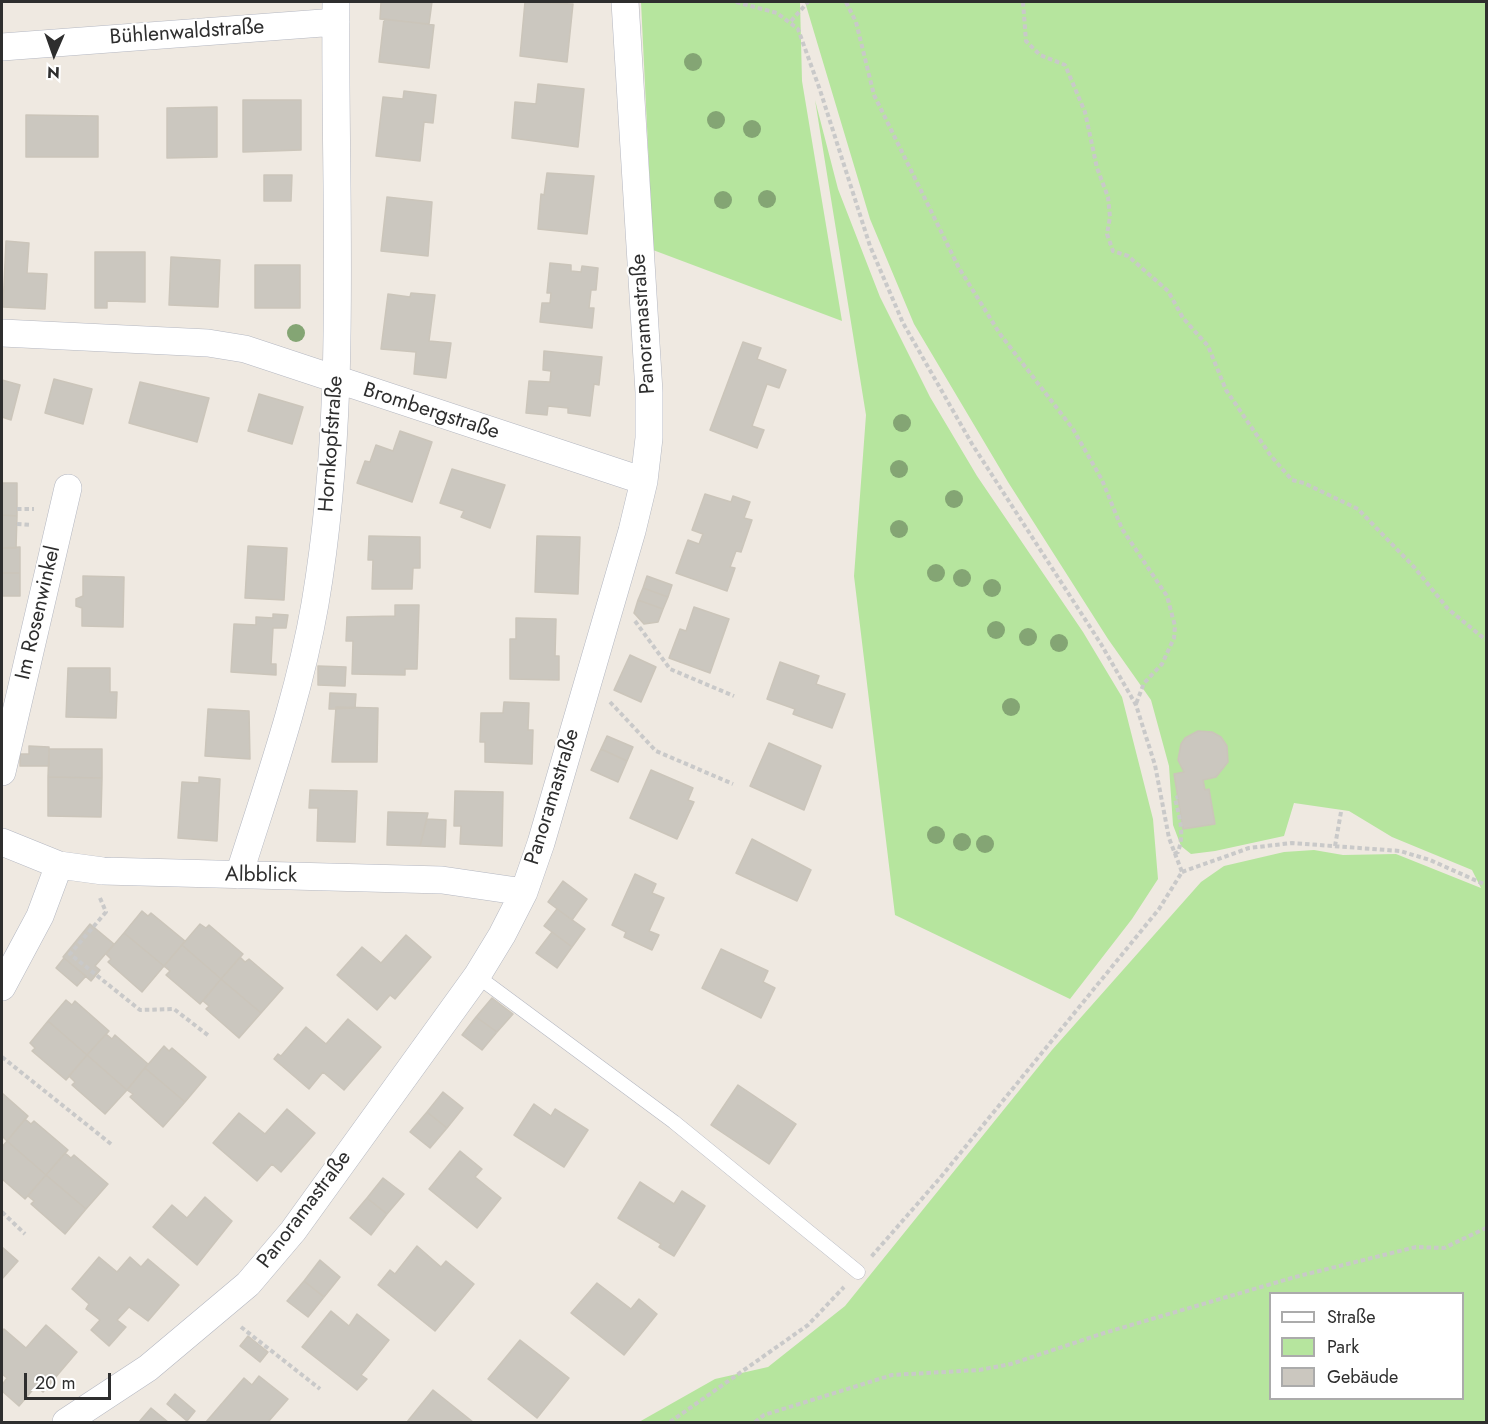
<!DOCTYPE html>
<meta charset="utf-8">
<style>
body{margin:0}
#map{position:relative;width:1488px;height:1424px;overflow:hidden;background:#efe9e1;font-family:Jost,sans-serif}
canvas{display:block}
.frame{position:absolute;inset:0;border:3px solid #2e2e2e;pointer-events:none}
.legend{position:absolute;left:1269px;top:1292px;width:195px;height:108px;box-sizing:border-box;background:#fff;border:2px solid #ababab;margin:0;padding:8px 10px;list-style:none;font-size:18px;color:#2e2e2e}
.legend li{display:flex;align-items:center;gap:12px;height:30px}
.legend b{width:30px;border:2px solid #ababab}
.north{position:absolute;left:24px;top:24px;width:60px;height:60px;-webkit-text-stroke:4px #fff;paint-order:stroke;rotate:182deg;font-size:16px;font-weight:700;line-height:24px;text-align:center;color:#2e2e2e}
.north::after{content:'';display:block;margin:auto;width:21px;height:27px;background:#2e2e2e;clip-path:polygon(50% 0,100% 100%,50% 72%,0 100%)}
.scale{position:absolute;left:24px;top:1373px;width:87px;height:27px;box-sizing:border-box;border:3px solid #2e2e2e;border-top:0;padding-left:8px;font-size:18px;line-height:21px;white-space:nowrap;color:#2e2e2e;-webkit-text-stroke:4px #fff;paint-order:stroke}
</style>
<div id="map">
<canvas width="1488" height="1424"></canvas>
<div class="frame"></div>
<ul class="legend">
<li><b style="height:8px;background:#fff"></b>Straße</li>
<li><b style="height:16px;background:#b6e59e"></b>Park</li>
<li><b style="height:16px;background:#cbc7bf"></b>Gebäude</li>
</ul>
<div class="north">N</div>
<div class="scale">20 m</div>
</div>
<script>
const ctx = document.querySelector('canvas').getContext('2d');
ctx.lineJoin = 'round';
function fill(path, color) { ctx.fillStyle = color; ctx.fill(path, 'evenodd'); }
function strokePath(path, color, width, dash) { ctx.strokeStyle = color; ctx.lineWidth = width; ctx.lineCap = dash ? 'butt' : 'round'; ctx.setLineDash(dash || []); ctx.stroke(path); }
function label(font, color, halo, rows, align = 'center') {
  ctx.font = font + ' Jost,sans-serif'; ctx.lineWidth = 4.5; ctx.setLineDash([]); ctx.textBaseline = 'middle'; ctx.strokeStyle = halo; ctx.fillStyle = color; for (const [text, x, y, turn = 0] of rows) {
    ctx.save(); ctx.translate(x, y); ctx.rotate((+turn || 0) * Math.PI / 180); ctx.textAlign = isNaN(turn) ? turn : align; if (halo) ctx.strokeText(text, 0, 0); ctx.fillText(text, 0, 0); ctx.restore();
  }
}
fill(new Path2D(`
 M641,2H800L802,81L842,321L653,250Z
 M805,2H1486V1422H639L715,1379L768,1367L845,1306L1052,1050L1201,882L1224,866L1284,852L1314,850L1343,855L1396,854L1481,888L1472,870L1392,837L1349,811L1294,803L1284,836L1215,851L1191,854L1181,846L1173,825L1169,766L1151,700L1108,639L1008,482L914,324L870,219ZM1270,1294H1462V1398H1270Z
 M815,100L838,189L880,297L930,397L977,476L1083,632L1122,697L1153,819L1158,879L1132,919L1070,999L895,915L854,576L866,415Z`), '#b6e59e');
const building = new Path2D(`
 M381,2H432L429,24L380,19Z
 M525,2L573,4L567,62L520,56Z
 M384,19L434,25L429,68L379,62Z
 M538,84L584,89L578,147L512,138L515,102L536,104Z
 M404,91L436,95L433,123L424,122L420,161L376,156L383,97L403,99Z
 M243,100H301V150L243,152Z
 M217,107V157L167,158V108Z
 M26,115L98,116V157H26Z
 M547,173L594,176L587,234L538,229L541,194L544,195Z
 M264,175H292L291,201H264Z
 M387,197L432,202L428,256L381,251Z
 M6,241L29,243L27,273L47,274L45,309L3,307Z
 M95,252H145V302L107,301V308H95Z
 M171,257L220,260L218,307L169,305Z
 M550,263L571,265V271L581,272L582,266L598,268L596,290H591L589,308H594L592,328L540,322L542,303H550L551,293H547Z
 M255,265H300V308H255Z
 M411,293L435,295L429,341L451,343L446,378L414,374L416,352L381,349L388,294L410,297Z
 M743,342L761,348L757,359L786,370L779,388L767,384L752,426L764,430L757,448L710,430Z
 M544,351L602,357L599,385L594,384L590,416L568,413V408L548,406L547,415L526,413L529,381L550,382L551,371L543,370Z
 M54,379L92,389L83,424L45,413Z
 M2,380L20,385L11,420L2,417Z
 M140,382L209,398L197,442L129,423Z
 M259,394L303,407L292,444L248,431Z
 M400,431L432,442L412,502L357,483L365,461L370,462L376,445L393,451Z
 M452,469L505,485L490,528L461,517L464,511L440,503Z
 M2,483H17V516L2,515Z
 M705,494L731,502L733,496L750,502L744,518L752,520L741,552L736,551L730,567L735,568L727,591L676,573L688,540L699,544L703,534L692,530Z
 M2,515L17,516L16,548H2Z
 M369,536L420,537V568H413L412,589H372L373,560H368Z
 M537,536L580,537L578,594L535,592Z
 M248,546L287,548L284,600L245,598Z
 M20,547V573H2V548Z
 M2,573H20V596H2Z
 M83,576L124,577L123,627L82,626V608L76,606V599L83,596Z
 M647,576L672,585L668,597L643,588Z
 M643,588L668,597L663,609L638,600Z
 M638,600L663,609L658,622L644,624L634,613Z
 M395,605H419L417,669H405V675L352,674L353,641H346L347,617L395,616Z
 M694,607L729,619L710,673L669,658L680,629L686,631Z
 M273,614L288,615L286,628H273L271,664H276V675L231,672L234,624L256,625V617L273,618Z
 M516,618L556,619L555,656H559V680L510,679V639H516Z
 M630,655L656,667L641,702L614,690Z
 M780,662L819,676L816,684L845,694L832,728L793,714L795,709L767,699Z
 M318,666L346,667L345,686L318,685Z
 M68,668H110V692H117L116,718L66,717Z
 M330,693L356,694L355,708L329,709Z
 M504,702L529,703L528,730H533L532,764L485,762V742H480L481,713H503Z
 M336,707L378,708L377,762H332Z
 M208,709L249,711L250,759L205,756Z
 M1198,731L1212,732L1221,737L1227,746L1228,762L1216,777L1203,780L1205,790L1209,789L1215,824L1183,829L1174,774L1184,772L1178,760L1181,744L1185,738Z
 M607,736L633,747L627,761L601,749Z
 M769,743L821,766L804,810L750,786Z
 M29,746L49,747V766H20V754H29Z
 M49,749H102V778L48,777Z
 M601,749L627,761L618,782L591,770Z
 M651,770L693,788L688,800L694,802L677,839L630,818Z
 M48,777L102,778L101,817L48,816Z
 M199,777L220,779L217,841L178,838L182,782L199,783Z
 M310,790L357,791L355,842L317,841L318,808H309Z
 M455,791L503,792L502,846L460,844L461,826H454Z
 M388,812L428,813L420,846L387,845Z
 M427,819L446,820L445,847L420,846Z
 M752,839L811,870L797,901L736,873Z
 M635,874L656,884L652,893L664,898L649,931L659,935L652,950L624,937L626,932L612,925Z
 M563,881L587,899L572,920L548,902Z
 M557,909L585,929L572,947L544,926Z
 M142,911L148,916L151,913L185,941L164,966L124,933Z
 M90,924L114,944L95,966L100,970L91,981L63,957Z
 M200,924L206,928L209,925L243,954L221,979L182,945Z
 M552,932L572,947L557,968L536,953Z
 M124,933L164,966L142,992L108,962L111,959L106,954Z
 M406,935L431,957L395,999L390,995L377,1010L337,975L362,947L381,963Z
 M182,945L221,979L200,1004L166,975L170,971L164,966Z
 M721,949L768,971L763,982L775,988L761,1018L702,988Z
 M240,957L245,962L249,959L283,988L261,1013L221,979Z
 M64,958L86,976L77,986L56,968Z
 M221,979L261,1013L239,1038L206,1009L209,1006L203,1001Z
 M492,998L513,1014L497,1032L476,1017Z
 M66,1000L72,1005L75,1001L109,1031L87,1055L48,1021Z
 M476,1017L497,1032L482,1050L462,1035Z
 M348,1019L381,1047L344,1090L323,1072L309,1089L274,1059L278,1054L281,1056L306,1027L326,1044Z
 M48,1021L87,1055L66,1080L32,1051L35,1048L30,1043Z
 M106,1034L112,1039L115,1035L148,1064L127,1090L87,1055Z
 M164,1046L169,1051L172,1048L206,1077L185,1102L145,1068Z
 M87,1055L127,1090L105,1114L72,1085L75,1082L69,1076Z
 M145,1068L185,1102L163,1127L130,1097L133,1094L127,1090Z
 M738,1085L796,1124L769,1164L711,1125Z
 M443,1092L463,1108L447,1128L427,1112Z
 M2,1093L28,1116L7,1141L2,1136Z
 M534,1104L551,1116L555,1109L588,1130L564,1167L514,1135Z
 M287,1109L315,1133L281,1172L272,1164L257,1181L213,1143L239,1113L265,1134Z
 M427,1112L447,1128L430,1148L410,1132Z
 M25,1119L31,1124L34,1121L68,1150L46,1175L7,1141Z
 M7,1141L46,1175L25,1199L2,1179V1147Z
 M460,1151L482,1169L475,1177L501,1198L477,1228L429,1189Z
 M65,1153L71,1158L74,1155L108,1184L86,1209L46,1175Z
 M46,1175L86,1209L65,1234L31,1204L34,1201L28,1196Z
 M383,1178L404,1194L387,1214L367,1198Z
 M640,1182L674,1204L682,1191L705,1206L674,1256L659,1247L661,1244L618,1218Z
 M205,1197L232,1221L197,1265L153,1227L172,1205L187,1218Z
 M367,1198L387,1214L371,1235L350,1218Z
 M417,1246L441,1267L446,1261L474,1284L435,1331L378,1285L390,1270L395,1274Z
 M2,1247L18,1261L2,1279Z
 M99,1257L117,1272L130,1257L141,1267L148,1259L179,1285L148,1321L129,1307L117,1320L126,1327L109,1346L91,1330L100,1320L86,1309L89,1304L72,1289Z
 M320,1260L340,1277L324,1297L304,1281Z
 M304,1281L324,1297L308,1317L287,1301Z
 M597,1283L631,1309L639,1299L657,1314L624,1355L571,1313Z
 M331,1311L349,1326L357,1314L389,1340L361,1375L367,1379L357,1390L302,1347Z
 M46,1325L77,1352L43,1392L36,1386L19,1406L2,1391V1385L7,1378L2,1374V1332L4,1329L26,1348Z
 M248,1336L268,1352L260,1362L240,1346Z
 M520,1340L569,1378L537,1418L488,1379Z
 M259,1376L288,1399L268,1422H206L244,1378L252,1385Z
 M433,1390L473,1422H407Z
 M175,1394L195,1411L187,1421L167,1404Z
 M151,1408L168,1422H139Z`);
fill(building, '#cbc7bf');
strokePath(building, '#cbc5ba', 1.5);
const lane = new Path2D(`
 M477,976L674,1122L858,1272`);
const street = new Path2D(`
 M2,47L336,22
 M2,333L208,343L245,349L644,481
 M2,772L68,488
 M2,842L59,865L103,871L442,880L524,892
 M239,875C267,786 299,697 315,604C349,404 334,203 336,2
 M2,987L40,916L59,865
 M66,1422L148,1368L248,1284L293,1231L477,976L502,935L524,892L541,843L632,531L644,481L649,438V392L625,2`);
strokePath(lane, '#b4b7c1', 15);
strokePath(street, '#b4b7c1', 28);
strokePath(new Path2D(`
 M736,2L777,13L798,29L820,90L870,246L903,323L972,444L1101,644L1136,705L1155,765L1169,838L1182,872L1159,909L940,1178L871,1257
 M846,2L856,22L874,95L959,268L1000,334L1073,429L1102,480L1122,529L1167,596L1175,626L1174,638L1162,664L1144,683L1136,704
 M1023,2L1026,41L1040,55L1065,65L1085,112L1097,168L1108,197L1110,217L1107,234L1113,251L1128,256L1168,291L1183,318L1208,346L1226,390L1271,456L1292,480L1304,483L1358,509L1414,567L1448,609L1486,640
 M791,21L808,2
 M17,509H34
 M17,524L31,525
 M635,621L670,669L734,696
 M610,702L656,751L733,784
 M1335,846L1341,812
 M1174,854L1178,852C1185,832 1179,817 1175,798L1178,797
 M1182,872L1249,848L1292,843L1400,851L1430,860L1486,885
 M100,898L106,912L70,954L140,1010L174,1009L209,1036
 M2,1057L111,1144
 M2,1212L25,1234
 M241,1327L320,1389
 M670,1422L808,1325L844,1287
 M755,1422L764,1415L892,1375L979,1370L1011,1364L1104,1333L1295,1277L1416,1247L1444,1248L1486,1228`), '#c9c9c9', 4, [4.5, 3]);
strokePath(lane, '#fff', 14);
strokePath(street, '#fff', 27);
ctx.fillStyle = '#84a574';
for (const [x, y] of [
 [693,62],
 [716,120],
 [752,129],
 [767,199],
 [723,200],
 [296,333],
 [902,423],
 [899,469],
 [954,499],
 [899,529],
 [936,573],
 [962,578],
 [992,588],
 [996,630],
 [1028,637],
 [1059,643],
 [1011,707],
 [936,835],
 [962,842],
 [985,844]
]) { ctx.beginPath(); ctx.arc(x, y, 9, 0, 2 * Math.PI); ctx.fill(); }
label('21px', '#2e2e2e', '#fff', [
 ["Bühlenwaldstraße",187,33,-4],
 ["Panoramastraße",644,324,-94],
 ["Brombergstraße",431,412,18],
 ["Hornkopfstraße",332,444,-86],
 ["Im Rosenwinkel",39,613,-77],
 ["Panoramastraße",553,797,-73],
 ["Albblick",261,876,1],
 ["Panoramastraße",305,1210,-53]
]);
</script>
